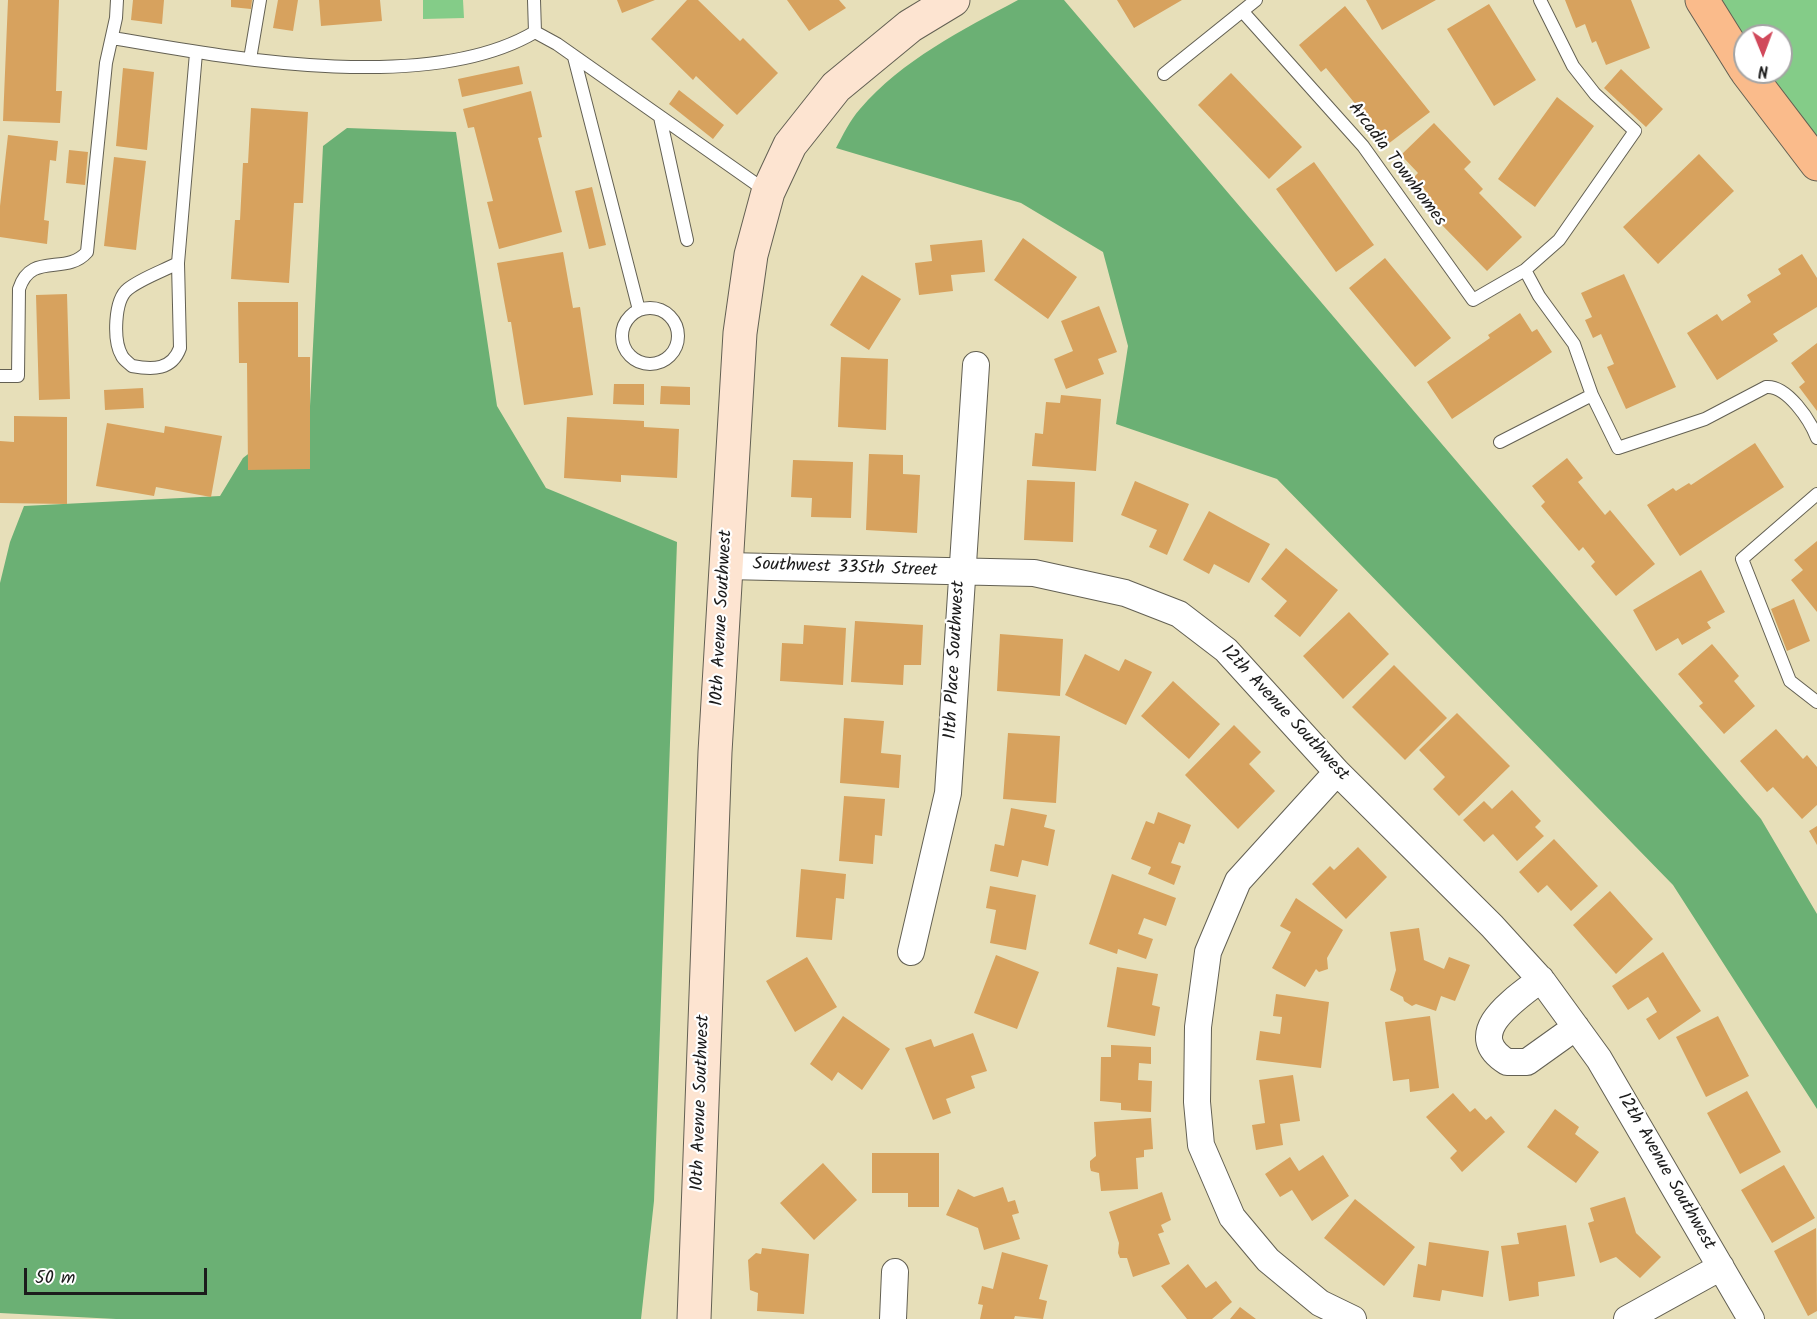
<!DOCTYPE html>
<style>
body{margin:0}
#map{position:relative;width:1817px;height:1319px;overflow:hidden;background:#e7dfb9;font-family:Kalam,sans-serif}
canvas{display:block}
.north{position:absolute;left:1733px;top:24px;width:60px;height:60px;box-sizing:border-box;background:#fff;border:2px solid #a4a4a4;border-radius:50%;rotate:179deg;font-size:16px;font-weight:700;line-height:24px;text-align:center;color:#1c1c1c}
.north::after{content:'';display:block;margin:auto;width:21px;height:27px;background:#d1495b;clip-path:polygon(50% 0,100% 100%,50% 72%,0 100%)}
.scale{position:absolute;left:24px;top:1268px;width:183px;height:27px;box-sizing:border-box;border:3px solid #1c1c1c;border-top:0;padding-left:8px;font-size:18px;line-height:21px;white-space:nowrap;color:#1c1c1c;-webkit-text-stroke:4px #fff;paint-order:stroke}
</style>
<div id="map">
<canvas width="1817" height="1319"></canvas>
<div class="north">N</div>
<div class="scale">50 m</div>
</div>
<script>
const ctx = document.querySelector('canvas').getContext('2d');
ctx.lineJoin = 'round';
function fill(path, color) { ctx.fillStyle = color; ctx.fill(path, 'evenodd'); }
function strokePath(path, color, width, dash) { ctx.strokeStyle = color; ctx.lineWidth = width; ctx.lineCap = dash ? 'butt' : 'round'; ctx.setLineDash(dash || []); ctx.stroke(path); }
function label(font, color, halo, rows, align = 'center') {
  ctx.font = font + ' Kalam,sans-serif'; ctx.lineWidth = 4.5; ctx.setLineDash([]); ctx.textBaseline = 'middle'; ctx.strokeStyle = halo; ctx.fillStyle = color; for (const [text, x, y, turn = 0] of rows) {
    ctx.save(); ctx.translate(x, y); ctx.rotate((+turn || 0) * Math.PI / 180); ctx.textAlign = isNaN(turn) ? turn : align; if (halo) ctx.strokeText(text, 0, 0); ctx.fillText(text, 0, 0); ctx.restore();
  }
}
fill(new Path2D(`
 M423,0H463L464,18L423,19Z
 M1702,0H1817V164L1747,72H1781V36H1745V69Z`), '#84cc88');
fill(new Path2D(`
 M1018,0H1064L1761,819L1817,914V1109L1673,885L1277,479L1116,424L1128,346L1103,252L1021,203L836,148C843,135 850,120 860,109C902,60 962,30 1018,0Z
 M347,128L456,132L497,406L546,488L677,542L654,1201L641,1319H116L0,1313V583L10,542L24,506L220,496L243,458L310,406L323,146Z`), '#6bb074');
fill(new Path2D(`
 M8,0H59L56,91H62L60,123L3,121Z
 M133,0H164L162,24L131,20Z
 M231,0H252L251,9L231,7Z
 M278,0H298L293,31L273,28Z
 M319,0H380L382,21L321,26Z
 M617,0H655L622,13Z
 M687,0H698L740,41L743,38L778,73L737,115L696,76L693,80L651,39Z
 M787,0H839L846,8L809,31Z
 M1117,0H1182L1134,28Z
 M1366,0H1436L1382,30Z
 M1565,0H1631L1650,48L1606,65L1596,41L1592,43L1585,24L1576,28Z
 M1489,4L1536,80L1494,106L1447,29Z
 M1345,6L1430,112L1388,144L1326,68L1321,72L1299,45Z
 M519,66L523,84L462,97L458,79Z
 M123,68L154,72L147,150L116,146Z
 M1621,69L1663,109L1646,127L1604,88Z
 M1231,73L1302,147L1269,179L1198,105Z
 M679,90L724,125L713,139L669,104Z
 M531,91L542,137L538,138L562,232L499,249L487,202L493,201L474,127L468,128L463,109Z
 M1557,97L1594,126L1535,207L1498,179Z
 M251,108L308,112L303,203H294L289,283L231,279L235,220H240L243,163H248Z
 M1434,123L1471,162L1464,169L1483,189L1479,193L1522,237L1487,271L1441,224L1446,219L1422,194L1426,191L1413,178L1418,173L1401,155Z
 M8,135L58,141L56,161L50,160L44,220L49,221L47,244L0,237V206Z
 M69,150L88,152L85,185L66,183Z
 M1699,154L1734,191L1658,264L1623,227Z
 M114,157L146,161L136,250L104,246Z
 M1314,162L1374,245L1336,272L1276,189Z
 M592,187L606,245L589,249L575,191Z
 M1023,238L1077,277L1048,319L994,280Z
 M982,240L985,272L951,275L953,291L919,295L915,263L932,261L930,245Z
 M563,252L573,308L580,307L593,395L524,405L511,322H508L497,263Z
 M1802,254L1817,278V307L1773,334L1778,341L1717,380L1687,333L1717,314L1722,321L1751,302L1747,295L1781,274L1778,269Z
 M1385,258L1451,338L1415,367L1349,288Z
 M1624,274L1676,387L1626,409L1607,367L1614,364L1601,334L1593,338L1585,320L1592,317L1581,293Z
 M862,275L901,299L869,350L830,325Z
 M67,294L70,399L39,400L36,295Z
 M238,302H298V357H310V469L248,470L247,363H239Z
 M1099,306L1117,352L1098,359L1104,374L1066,389L1054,359L1073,351L1061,321Z
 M1520,313L1532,332L1537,329L1552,352L1452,419L1427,382L1490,338L1488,335Z
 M1817,343V411L1799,387L1805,382L1791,363Z
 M841,357L888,359L886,430L838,427Z
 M614,384H644V405L613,404Z
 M661,386L690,387V405L660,404Z
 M143,388L144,408L105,410L104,390Z
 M1061,395L1101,399L1096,471L1032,466L1035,433L1043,434L1046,402L1060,403Z
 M14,416L67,417V504L0,503V441L14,442Z
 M567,417L644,421V427L679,429L677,478L621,475V482L564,478Z
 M107,423L164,433L165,426L222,436L211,497L156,487L154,496L96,486Z
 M1755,443L1784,487L1680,556L1647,505L1673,488L1676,491L1689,483L1691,485Z
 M869,454L903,455V474L920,475L917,533L866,530Z
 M1567,458L1583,478L1578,482L1605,515L1610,510L1655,564L1616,596L1591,566L1595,562L1583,547L1579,551L1541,506L1545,502L1532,486Z
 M793,460L853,462L851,518L811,517L812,498L791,497Z
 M1027,480L1075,482L1073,542L1024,540Z
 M1135,481L1189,504L1167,555L1149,547L1157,530L1121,515Z
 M1209,511L1270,544L1249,583L1214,564L1209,574L1183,560Z
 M1817,541V612L1791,580L1803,570L1794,560Z
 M1286,548L1338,590L1300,637L1274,616L1287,601L1261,579Z
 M1701,570L1725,612L1707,622L1711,628L1682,645L1678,638L1656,651L1633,610Z
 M1794,599L1810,641L1787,651L1771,609Z
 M1349,612L1389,654L1343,699L1303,656Z
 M855,621L923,625L921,665H904L903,685L851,682Z
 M804,625L846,628L843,685L780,681L782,643L803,644Z
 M1000,634L1063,639L1060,696L997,691Z
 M1712,644L1739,676L1734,681L1755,706L1724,734L1699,706L1703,703L1678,674Z
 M1085,654L1119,671L1125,659L1152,672L1126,725L1065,695Z
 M1394,665L1447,718L1405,760L1352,707Z
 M1173,681L1220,724L1189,759L1141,716Z
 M1457,713L1510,766L1459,816L1433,789L1445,777L1419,750Z
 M844,718L884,721L881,753L901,755L899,788L840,783Z
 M1234,725L1261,752L1249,764L1275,791L1238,829L1185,775Z
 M1776,729L1803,759L1807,755L1817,767V805L1802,819L1773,787L1767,792L1740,761Z
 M1008,733L1060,736L1056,803L1003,799Z
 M1512,790L1541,821L1535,827L1544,836L1517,861L1493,834L1484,842L1463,820L1484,801L1492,809Z
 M844,796L885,799L882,836L875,835L873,864L839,861Z
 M1011,808L1047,815L1044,827L1055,830L1048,866L1022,860L1018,877L990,871L995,844L1004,846Z
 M1158,812L1191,825L1184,844L1179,842L1171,863L1181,866L1174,885L1148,874L1151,867L1131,859L1146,821L1154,824Z
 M1817,826V845L1809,831Z
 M1554,839L1598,886L1571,911L1547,885L1538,893L1519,872Z
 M1358,847L1387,877L1346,919L1312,884L1330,866L1334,870Z
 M801,869L846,874L844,899L836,898L832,940L796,937Z
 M1112,874L1176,898L1166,926L1144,918L1138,934L1153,939L1146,959L1118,949L1117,954L1089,944Z
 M990,886L1036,895L1026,950L990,943L996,910L986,908Z
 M1610,891L1653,939L1616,974L1573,925Z
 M1296,898L1343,930L1327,958L1328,969L1319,972L1316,969L1305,987L1272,968L1291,932L1280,926Z
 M1419,928L1424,960L1444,969L1449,957L1470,965L1455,1001L1441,996L1436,1011L1416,1004L1412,1006L1404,1001L1403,997L1390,990L1396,970L1390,932Z
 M1663,952L1701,1011L1659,1040L1646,1019L1657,1012L1648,997L1628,1010L1612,986Z
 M996,955L1039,972L1017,1029L974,1013Z
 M807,957L837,1007L795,1032L766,981Z
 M1117,967L1158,974L1152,1005L1160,1007L1155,1036L1107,1027Z
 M1276,994L1329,1002L1321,1068L1256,1060L1260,1031L1280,1034L1282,1017L1273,1016Z
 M843,1016L890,1049L862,1090L838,1072L832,1081L810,1064Z
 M1430,1016L1439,1088L1410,1092L1409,1079L1393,1081L1385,1022Z
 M1718,1016L1749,1076L1706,1097L1676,1037Z
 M973,1033L987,1071L971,1076L975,1088L946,1099L951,1113L933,1120L905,1048L931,1039L934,1047Z
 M1111,1045L1151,1047V1064L1139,1063L1138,1080L1152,1081L1151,1112L1121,1110V1103L1100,1101L1101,1057H1111Z
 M1293,1075L1300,1121L1280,1124L1283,1145L1256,1150L1252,1125L1265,1123L1259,1080Z
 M1747,1091L1781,1152L1740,1174L1707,1113Z
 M1453,1093L1470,1112L1475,1108L1486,1120L1491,1116L1505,1132L1462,1172L1450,1158L1457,1151L1426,1117Z
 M1555,1109L1579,1127L1575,1134L1599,1152L1576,1183L1527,1147Z
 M1151,1118L1153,1149L1144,1150V1157L1136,1158L1138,1189L1101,1191L1099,1173L1091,1171L1090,1167V1161L1096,1156L1094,1122Z
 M872,1153H939V1207H908V1193H872Z
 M1323,1155L1349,1196L1312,1221L1292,1190L1280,1197L1265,1174L1290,1157L1299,1171Z
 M823,1163L857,1200L814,1240L780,1203Z
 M1784,1165L1815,1218L1772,1243L1741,1190Z
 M1003,1187L1008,1202L1015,1200L1019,1213L1012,1215L1020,1239L984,1250L978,1228L946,1215L958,1189L974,1197Z
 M1162,1192L1171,1220L1161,1225L1164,1232L1158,1234L1170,1264L1133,1277L1127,1258H1120L1118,1253L1119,1243L1109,1212Z
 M1625,1197L1636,1233L1661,1257L1640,1278L1616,1257L1600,1263L1588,1223L1594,1221L1590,1208Z
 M1355,1199L1415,1247L1384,1286L1324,1238Z
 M1566,1225L1575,1276L1538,1282L1539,1296L1509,1301L1501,1246L1519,1244L1517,1233Z
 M1816,1228L1817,1311L1808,1316L1774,1251Z
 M1429,1242L1489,1251L1483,1297L1442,1290L1440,1301L1413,1297L1418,1264L1426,1266Z
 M762,1248L809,1254L804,1314L757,1311L758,1293L750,1290L748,1260L756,1253L761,1254Z
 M1002,1252L1048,1265L1039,1299L1047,1301L1043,1319L1015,1316L1014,1319H980L983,1305L978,1304L982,1286L993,1289Z
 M1188,1264L1206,1288L1216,1281L1232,1302L1212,1319H1187L1161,1286Z
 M1240,1307L1256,1319H1230Z`), '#d7a25e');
const lane = new Path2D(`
 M1243,12L1363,146L1473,300L1525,270L1559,240L1635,131L1595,94L1573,66L1540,0
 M535,32L557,44L766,191
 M113,38C229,58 429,95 535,32L534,0
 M574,57L639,310
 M250,59L260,0
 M1164,74L1256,0
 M660,117L687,240
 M178,263C163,271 142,278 128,289C114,300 113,341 122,356C124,360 129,363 132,366C153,370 172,370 180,348L178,263L196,53
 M1525,270L1539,296L1574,344L1592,395L1618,448L1705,419L1766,387C1787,385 1810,420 1817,438
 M622 336a28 28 0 1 1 56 0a28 28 0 1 1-56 0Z
 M0,376H18L19,289C31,251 66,276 87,252L106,63L116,18L117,0
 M1500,442L1592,395
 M1817,494L1742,559L1790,681L1817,702`);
const street = new Path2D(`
 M727,566L1034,573L1125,593L1179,614L1226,650L1337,772L1492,926L1543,982L1599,1059L1751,1319
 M1337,772L1238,881L1208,952L1198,1027L1197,1102L1201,1145L1232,1217L1268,1260L1320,1303L1353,1319
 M911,952L948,793L976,365
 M1541,979C1517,998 1460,1033 1507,1062H1527L1576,1027
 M893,1319L895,1272
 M1627,1319L1721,1267`);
const secondary = new Path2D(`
 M694,1319L715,752L740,333L751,255L768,192L790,145L836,87L910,26L953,0`);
const primary = new Path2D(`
 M1702,0L1745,69
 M1747,72L1817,164`);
strokePath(lane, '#636053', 14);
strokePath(street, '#636053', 28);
strokePath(secondary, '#636053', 35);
strokePath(primary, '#636053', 35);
strokePath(lane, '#fff', 12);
strokePath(street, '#fff', 26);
strokePath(secondary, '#fde4d1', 33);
strokePath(primary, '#fabb8b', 33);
label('18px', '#1c1c1c', '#fff', [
 ["Arcadia Townhomes",1396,165,53],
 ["Southwest 335th Street",845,569,2],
 ["10th Avenue Southwest",723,618,-87],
 ["11th Place Southwest",956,660,-87],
 ["12th Avenue Southwest",1284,714,47],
 ["10th Avenue Southwest",702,1103,-88],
 ["12th Avenue Southwest",1665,1172,60]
]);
</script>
